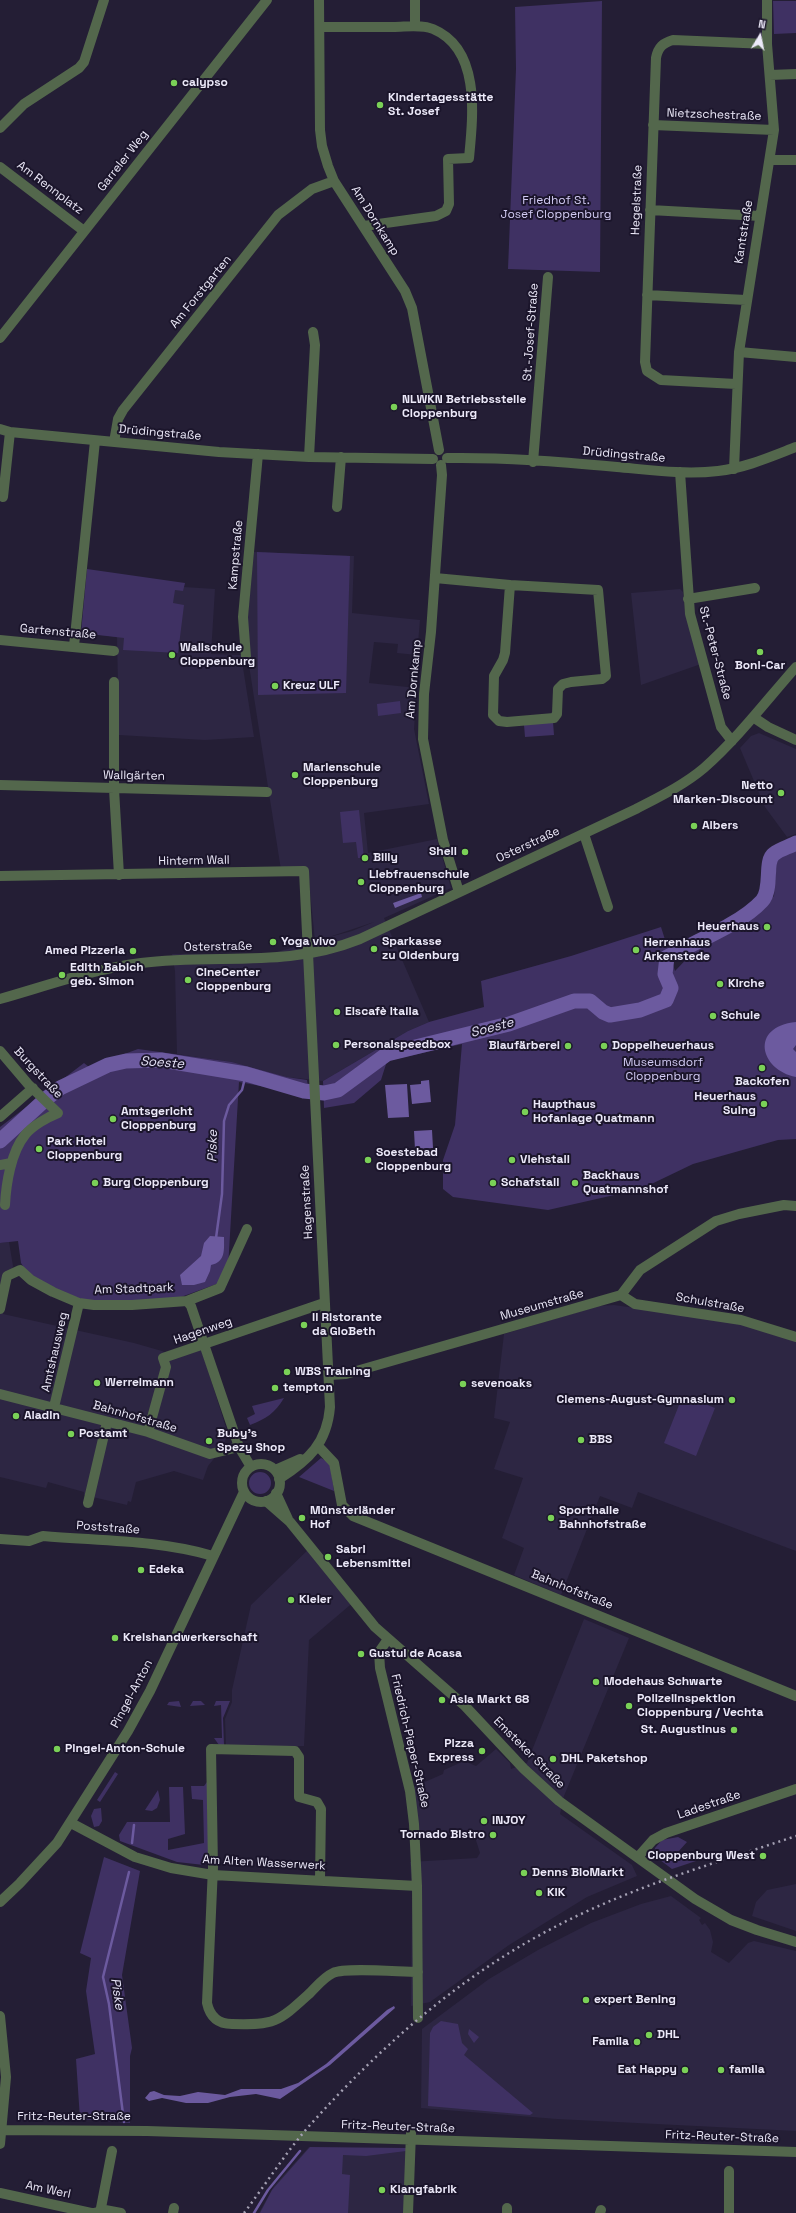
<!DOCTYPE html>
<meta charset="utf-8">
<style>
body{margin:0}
#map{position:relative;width:796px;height:2213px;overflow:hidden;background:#241e35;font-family:"Space Grotesk",sans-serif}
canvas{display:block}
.north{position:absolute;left:740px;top:16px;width:40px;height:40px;-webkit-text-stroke:3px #1b152b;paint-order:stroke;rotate:10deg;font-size:11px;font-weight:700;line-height:16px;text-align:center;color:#ece9f9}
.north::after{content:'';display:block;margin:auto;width:14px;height:18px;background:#ece9f9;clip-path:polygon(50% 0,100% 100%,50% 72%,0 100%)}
</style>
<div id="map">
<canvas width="796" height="2213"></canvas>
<div class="north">N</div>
</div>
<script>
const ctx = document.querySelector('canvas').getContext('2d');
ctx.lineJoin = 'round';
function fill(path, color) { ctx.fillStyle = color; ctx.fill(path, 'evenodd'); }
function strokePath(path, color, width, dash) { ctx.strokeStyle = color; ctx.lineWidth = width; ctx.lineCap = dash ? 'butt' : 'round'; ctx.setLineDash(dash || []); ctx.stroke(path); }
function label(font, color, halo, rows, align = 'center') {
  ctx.font = font + ' "Space Grotesk",sans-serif'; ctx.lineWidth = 4; ctx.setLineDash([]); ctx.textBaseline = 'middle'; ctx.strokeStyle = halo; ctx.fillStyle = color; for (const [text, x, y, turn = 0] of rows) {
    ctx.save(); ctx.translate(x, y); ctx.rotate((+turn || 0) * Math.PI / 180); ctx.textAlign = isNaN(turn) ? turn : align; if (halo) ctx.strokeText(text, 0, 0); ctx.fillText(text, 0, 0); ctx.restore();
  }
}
fill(new Path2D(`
 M254,552L354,556L352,613L420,620L417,655L397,653L398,644L374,642L369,683L417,688L414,729L429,804L364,813L368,853L437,839L451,888L384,918L429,1022L408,1031L323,1081L287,1077L232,1062L177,1054L175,971L172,954H270L315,941L308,872L281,870L248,659V615ZM374,922L352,931L326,938Z
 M185,583L184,587L215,589L211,654L241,655L254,737L205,740L119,735L117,637L81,633Z
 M680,589L683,592L685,613L701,664L641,685L631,593Z
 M759,733L796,749V834L787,837L765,807L740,748L751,736Z
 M9,1242L13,1266L3,1314L134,1343L162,1351L171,1356L201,1348L228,1434L221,1450L208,1466L203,1480L174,1471L136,1482L131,1502L128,1501L127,1505L84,1495V1492L48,1482L46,1488L0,1477V1243Z
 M614,1305L741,1323L796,1341V1551L638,1492L632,1508L600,1496L561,1595L514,1575L524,1548L502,1538L523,1478L494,1469L510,1422L494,1418L504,1334L598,1306Z
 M313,1545L356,1600L309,1640L304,1746H226L225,1719L232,1702V1690L251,1605Z
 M584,1619L629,1638L564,1796L560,1814L632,1865L637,1876L587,1897L509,1945L430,2002L411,2006L412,1894L410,1862L477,1858L480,1853L474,1834L418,1836L411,1788L443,1774L444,1770L464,1761L476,1766L496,1749L510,1763L511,1769L527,1763Z
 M796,1884V1931L752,1916L756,1902L767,1890Z
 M671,1896L701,1918L699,1920L702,1925L705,1923L710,1930L713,1942L711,1952L729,1963L748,1943L754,1941L796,1951V2131L557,2119L421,2108L422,2029L489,1979L538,1950L591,1923L641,1904Z
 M309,2147L406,2151L412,2213H259L274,2186Z`), '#2d2643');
fill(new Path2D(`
 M602,1L600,272L508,269L516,69L515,7Z
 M773,1H796V33L774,34Z
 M257,552L350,556L346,693L258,695Z
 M87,569L185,583L183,591L175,590L173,603L184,605L178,653L123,650L124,638L81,633Z
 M400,701L401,713L378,716L377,704Z
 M553,722L554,735L525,737L524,725Z
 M359,810L364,858H358L356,842L343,843L340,812Z
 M796,848V1139L778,1140L693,1164L641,1189L548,1210L453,1197L443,1189V1160L455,1125L462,1044L387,1061L381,1080L354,1103L324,1108L323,1081L408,1031L429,1022L484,1007L481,981L571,956L661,927L675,971L701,944L738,925L774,896L777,858Z
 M138,1049L232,1062L287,1077L307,1080L309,1095L239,1082L228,1268L222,1282L181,1297L130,1302L84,1300L64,1293L28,1274L21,1263L18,1241L0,1243V1127L84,1063L89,1067Z
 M683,1395L715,1408L696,1456L664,1443Z
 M284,1398C275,1413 266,1419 250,1425L247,1418L255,1414L252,1406Z
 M321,1458L330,1463L334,1491L299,1477Z
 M249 1483a11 11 0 1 1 22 0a11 11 0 1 1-22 0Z
 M179,1701L181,1707L167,1705L169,1702Z
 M193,1701H201L205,1705L190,1706Z
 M216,1701H230L223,1718L224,1745H219L214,1738H222L221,1705L214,1706Z
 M115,1772L118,1774L100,1802L97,1800Z
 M207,1782L209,1855L204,1865L177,1862L120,1841L119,1835L127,1822H170L169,1787H183L185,1834L168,1839V1850L204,1843L203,1800L192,1799L191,1786H204Z
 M158,1790L160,1800L157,1808L152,1811L145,1810Z
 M101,1808L102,1821L99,1826L94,1827L91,1816L94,1809Z
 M678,1837L687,1842L678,1852L664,1853L656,1857L654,1855L655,1848L662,1840Z
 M104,1857L140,1871L122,1975L132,2048L130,2056V2123L80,2119L76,2059L95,2054L86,1991L91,1958L80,1953Z
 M664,1857L702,1859L672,1869L660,1860Z
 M441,2021L458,2024L462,2043L468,2049L464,2055L533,2113L530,2115L428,2106L430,2033L433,2027Z
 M469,2029L479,2037L474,2043L468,2034Z
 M310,2147L407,2148L406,2151L366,2156L343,2155L342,2174L350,2175L348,2213H260L272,2190Z`), '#3f3163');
fill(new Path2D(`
 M421,893L422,897L395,908L393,903Z
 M796,1022V1045L793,1049L796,1052V1077C760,1070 749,1027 796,1022Z
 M429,1080L431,1102L412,1104L410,1085L421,1084V1081Z
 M407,1084L409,1117L388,1118L385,1085Z
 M432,1130L433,1148L415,1149L414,1131Z
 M210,1236L224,1237C224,1249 226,1262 211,1265L210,1271L205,1282L194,1285H182L180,1275L201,1256L204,1243Z
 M394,2006L395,2008L330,2065L280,2099L256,2094L230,2097L208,2103H186L162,2098L149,2101L145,2098L150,2092L154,2091L164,2095L180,2096L198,2092L225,2095L241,2089H281L298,2083L326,2064L387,2010Z`), '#6c5a9f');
strokePath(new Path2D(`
 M216,1238L222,1194L224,1121L229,1105L242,1090L246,1074
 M132,1843L134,1825
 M124,2122L109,2004L103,1977L129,1872
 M254,2213L268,2190L300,2151`), '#6c5a9f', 2.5);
strokePath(new Path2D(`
 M0,1141L47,1098L60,1088L108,1065L126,1061L161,1060L246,1074L304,1091L324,1093L338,1090L387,1054L509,1024L574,1001H590L603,1012L610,1015L640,1010L666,1000L671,988L665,974L667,957C695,942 741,924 762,901C773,889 764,861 774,854C780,849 789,847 796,843`), '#6c5a9f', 15);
strokePath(new Path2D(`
 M319,0L320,130L322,146L328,166L334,181L405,291L412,308L439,450
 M415,0V26
 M320,27C345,27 369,27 393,27C406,27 421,24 433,29C481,49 473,116 469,158L448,159L449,204L446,211L436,216L364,226
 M770,75L796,74
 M653,125L774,130
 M0,128L24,104L79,68L84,62L104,0
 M770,160H796
 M0,167L84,231
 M650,210L760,216
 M647,295L746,300
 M0,338L267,0
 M739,352L796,357
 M736,384L661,380L647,371L645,362L656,58C658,47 663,43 673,40L767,44
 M0,429L10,432L219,452L309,457L433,459
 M114,442L118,419L123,410L278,215L312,189L334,181
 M309,457L315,345L313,332
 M447,458C503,457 561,462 617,467C650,470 685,475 718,471C745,468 770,457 796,447
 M533,462L548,277
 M441,465L442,475L431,632L424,694L423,739L443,840L459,892
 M734,469L739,352L774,130L767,44V0
 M680,472L690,614L721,727L732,741
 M3,497L10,432
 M337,507L341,457
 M435,578L510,585L505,653L503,660L494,676L493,715L499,721L507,722L554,718L557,714L558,689L563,684L571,682L602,679L606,676L598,590L510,585
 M688,599L755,588
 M0,640L114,651
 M74,646L95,441
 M246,657L243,617L258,454
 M114,682V789L119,875
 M753,717L768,727L796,740
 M0,785L267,792
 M584,834L608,907
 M0,876L304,871L330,1407C327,1443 309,1460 279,1479
 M0,999C46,986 93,969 141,963C218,953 285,969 360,939L636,809C659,797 684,785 704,768C738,738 766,701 796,667
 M0,1051L28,1084L58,1113C48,1117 32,1126 25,1135C11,1152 6,1184 5,1205
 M0,1117L33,1088
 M0,1165L11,1163
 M621,1295L635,1304L741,1320L796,1337
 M187,1301L191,1306L239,1447L251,1467
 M0,1309L7,1276L20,1270L31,1280L53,1292L79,1303L94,1305H132L187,1301L220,1288L247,1229
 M329,1375L346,1374L621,1295L640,1270L716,1221L739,1214L784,1205L796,1206
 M0,1394L148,1432L210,1454L239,1447
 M54,1407L79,1303
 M148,1432L166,1367L163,1358L324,1303
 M318,1446L334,1463L342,1505L353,1516L796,1696
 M242 1483a19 19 0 1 1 38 0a19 19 0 1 1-38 0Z
 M275,1470L300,1459
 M276,1493L288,1519
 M266,1501L290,1522L375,1627L465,1706L524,1769L559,1801L695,1899L731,1920L757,1930L796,1942
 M88,1503L107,1422
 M0,1539L29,1541L43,1536C100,1541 159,1540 213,1556
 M388,1639L379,1652L380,1668L410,1791L414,1824L417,1886L418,2018
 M71,1823L135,1857L171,1868L213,1875L417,1886
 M638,1857L653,1840L666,1833L796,1789
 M320,1879L321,1809L317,1802L299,1797V1757L295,1751L211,1749L213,1867L207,2003C210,2017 218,2024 232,2024C276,2025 278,2022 310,1993C317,1986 324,1977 333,1973C346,1967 400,1972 418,1972
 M0,1902L20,1883L57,1843L128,1731L150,1691L244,1492
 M0,2016L6,2077L0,2144
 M0,2130L147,2131L796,2152
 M0,2193L91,2213
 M507,2208V2213
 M94,2213L105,2210L121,2213
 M100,2213L112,2151
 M173,2213L174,2208
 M408,2213L411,2133
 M600,2213L601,2210
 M729,2213V2171`), '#53674c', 10);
strokePath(new Path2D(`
 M244,2213C266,2184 286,2152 310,2125C392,2034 480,1959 592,1909C658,1879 728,1859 796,1836`), '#a5a1b4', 2.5, [2, 4]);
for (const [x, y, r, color] of [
 [174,83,4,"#7ad157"],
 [380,105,4,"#7ad157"],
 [394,407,4,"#7ad157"],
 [760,652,4,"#7ad157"],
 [172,655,4,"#7ad157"],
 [275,686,4,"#7ad157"],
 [295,775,4,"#7ad157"],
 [781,793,4,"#7ad157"],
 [694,826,4,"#7ad157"],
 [465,852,4,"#7ad157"],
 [365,858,4,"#7ad157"],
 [361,882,4,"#7ad157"],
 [767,927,4,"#7ad157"],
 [273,942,4,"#7ad157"],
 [374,949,4,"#7ad157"],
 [636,950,4,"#7ad157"],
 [133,951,4,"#7ad157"],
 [62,975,4,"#7ad157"],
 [188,980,4,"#7ad157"],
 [720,984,4,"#7ad157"],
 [337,1012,4,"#7ad157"],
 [713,1016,4,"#7ad157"],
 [336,1045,4,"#7ad157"],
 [568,1046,4,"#7ad157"],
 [604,1046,4,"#7ad157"],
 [762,1068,4,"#7ad157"],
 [764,1104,4,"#7ad157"],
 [525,1112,4,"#7ad157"],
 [113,1119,4,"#7ad157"],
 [39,1149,4,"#7ad157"],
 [368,1160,4,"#7ad157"],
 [512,1160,4,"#7ad157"],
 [95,1183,4,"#7ad157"],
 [493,1183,4,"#7ad157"],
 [575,1183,4,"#7ad157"],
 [304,1325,4,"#7ad157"],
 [287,1372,4,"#7ad157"],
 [97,1383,4,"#7ad157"],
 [463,1384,4,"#7ad157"],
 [275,1388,4,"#7ad157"],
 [732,1400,4,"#7ad157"],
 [16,1416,4,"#7ad157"],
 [71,1434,4,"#7ad157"],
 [581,1440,4,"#7ad157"],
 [209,1441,4,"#7ad157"],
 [302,1518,4,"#7ad157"],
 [551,1518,4,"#7ad157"],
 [328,1557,4,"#7ad157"],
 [141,1570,4,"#7ad157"],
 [291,1600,4,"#7ad157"],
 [115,1638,4,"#7ad157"],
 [361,1654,4,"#7ad157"],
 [596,1682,4,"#7ad157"],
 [442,1700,4,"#7ad157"],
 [629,1706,4,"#7ad157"],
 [734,1730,4,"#7ad157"],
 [57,1749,4,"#7ad157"],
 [482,1751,4,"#7ad157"],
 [553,1759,4,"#7ad157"],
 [484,1821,4,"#7ad157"],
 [493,1835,4,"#7ad157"],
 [763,1856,4,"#7ad157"],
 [524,1873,4,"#7ad157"],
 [539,1893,4,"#7ad157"],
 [586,2000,4,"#7ad157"],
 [649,2035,4,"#7ad157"],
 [637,2042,4,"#7ad157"],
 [685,2070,4,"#7ad157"],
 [721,2070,4,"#7ad157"],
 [382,2190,4,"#7ad157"]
]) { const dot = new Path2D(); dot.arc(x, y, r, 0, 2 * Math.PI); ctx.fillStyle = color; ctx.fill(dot); strokePath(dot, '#1b152b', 1.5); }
label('bold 12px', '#ece9f9', '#1b152b', [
 ["calypso",182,83],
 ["Kindertagesstätte",388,98],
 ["St. Josef",388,112],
 ["NLWKN Betriebsstelle",402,400],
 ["Cloppenburg",402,414],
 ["Wallschule",180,648],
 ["Cloppenburg",180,662],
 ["Boni-Car",760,666,"center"],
 ["Kreuz ULF",283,686],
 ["Marienschule",303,768],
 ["Cloppenburg",303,782],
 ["Netto",773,786,"right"],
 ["Marken-Discount",773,800,"right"],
 ["Albers",702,826],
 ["Shell",457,852,"right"],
 ["Billy",373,858],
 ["Liebfrauenschule",369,875],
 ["Cloppenburg",369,889],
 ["Heuerhaus",759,927,"right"],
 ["Yoga vivo",281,942],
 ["Sparkasse",382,942],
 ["zu Oldenburg",382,956],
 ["Herrenhaus",644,943],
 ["Arkenstede",644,957],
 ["Amed Pizzeria",125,951,"right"],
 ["Edith Babich",70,968],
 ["geb. Simon",70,982],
 ["CineCenter",196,973],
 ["Cloppenburg",196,987],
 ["Kirche",728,984],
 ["Eiscafè Italia",345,1012],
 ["Schule",721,1016],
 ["Personalspeedbox",344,1045],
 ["Blaufärberei",560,1046,"right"],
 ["Doppelheuerhaus",612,1046],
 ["Backofen",762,1082,"center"],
 ["Heuerhaus",756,1097,"right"],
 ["Suing",756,1111,"right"],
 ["Haupthaus",533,1105],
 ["Hofanlage Quatmann",533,1119],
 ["Amtsgericht",121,1112],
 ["Cloppenburg",121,1126],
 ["Park Hotel",47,1142],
 ["Cloppenburg",47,1156],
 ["Soestebad",376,1153],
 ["Cloppenburg",376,1167],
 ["Viehstall",520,1160],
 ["Backhaus",583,1176],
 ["Quatmannshof",583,1190],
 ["Burg Cloppenburg",103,1183],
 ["Schafstall",501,1183],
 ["Il Ristorante",312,1318],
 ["da GioBeth",312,1332],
 ["WBS Training",295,1372],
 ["Werrelmann",105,1383],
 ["sevenoaks",471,1384],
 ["tempton",283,1388],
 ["Clemens-August-Gymnasium",724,1400,"right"],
 ["Aladin",24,1416],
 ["Postamt",79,1434],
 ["Buby's",217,1434],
 ["Spezy Shop",217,1448],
 ["BBS",589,1440],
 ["Münsterländer",310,1511],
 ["Hof",310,1525],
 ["Sporthalle",559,1511],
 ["Bahnhofstraße",559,1525],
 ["Sabri",336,1550],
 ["Lebensmittel",336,1564],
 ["Edeka",149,1570],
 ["Kleier",299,1600],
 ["Kreishandwerkerschaft",123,1638],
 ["Gustul de Acasa",369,1654],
 ["Modehaus Schwarte",604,1682],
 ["Polizeiinspektion",637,1699],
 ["Cloppenburg / Vechta",637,1713],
 ["Asia Markt 68",450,1700],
 ["St. Augustinus",726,1730,"right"],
 ["Pizza",474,1744,"right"],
 ["Express",474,1758,"right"],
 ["Pingel-Anton-Schule",65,1749],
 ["DHL Paketshop",561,1759],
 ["INJOY",492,1821],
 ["Tornado Bistro",485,1835,"right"],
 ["Cloppenburg West",755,1856,"right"],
 ["Denns BioMarkt",532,1873],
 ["KiK",547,1893],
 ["expert Bening",594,2000],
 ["DHL",657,2035],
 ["Famila",629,2042,"right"],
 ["Eat Happy",677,2070,"right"],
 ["famila",729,2070],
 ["Klangfabrik",390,2190]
], 'left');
label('12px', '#ece9f9', '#1b152b', [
 ["Nietzschestraße",714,115,2],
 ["Garreler Weg",123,161,-52],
 ["Am Rennplatz",50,188,37],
 ["Hegelstraße",637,200,-88],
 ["Am Dornkamp",375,221,58],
 ["Kantstraße",744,232,-81],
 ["Am Forstgarten",201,292,-51],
 ["St.-Josef-Straße",531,332,-86],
 ["Drüdingstraße",160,433,5],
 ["Drüdingstraße",624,455,5],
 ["Kampstraße",236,555,-85],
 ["Gartenstraße",58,632,5],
 ["St.-Peter-Straße",715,653,75],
 ["Am Dornkamp",414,679,-85],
 ["Wallgärten",134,776,1],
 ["Osterstraße",528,845,-25],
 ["Hinterm Wall",194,861,-1],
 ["Osterstraße",218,947,-1],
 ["Burgstraße",38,1073,47],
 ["Hagenstraße",307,1202,-93],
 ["Am Stadtpark",134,1289,-2],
 ["Schulstraße",710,1303,10],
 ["Museumstraße",542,1305,-16],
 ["Hagenweg",203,1331,-19],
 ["Amtshausweg",55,1352,-77],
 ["Bahnhofstraße",135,1417,16],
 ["Poststraße",108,1528,4],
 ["Bahnhofstraße",572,1590,22],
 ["Pingel-Anton",132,1694,-62],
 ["Friedrich-Pieper-Straße",410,1741,77],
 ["Emsteker Straße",529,1753,45],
 ["Ladestraße",709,1805,-19],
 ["Am Alten Wasserwerk",264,1863,3],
 ["Fritz-Reuter-Straße",74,2117],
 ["Fritz-Reuter-Straße",398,2127,2],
 ["Fritz-Reuter-Straße",722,2137,2],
 ["Am Werl",48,2190,12]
]);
label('12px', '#d2cbf3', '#1b152b', [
 ["Friedhof St.",556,201],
 ["Josef Cloppenburg",556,215],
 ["Museumsdorf",663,1063],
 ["Cloppenburg",663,1077]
]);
label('italic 13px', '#e4e1f5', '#1b152b', [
 ["Soeste",492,1028,-15],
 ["Soeste",162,1063,4],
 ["Piske",213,1146,-89],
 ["Piske",117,1994,81]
]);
</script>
